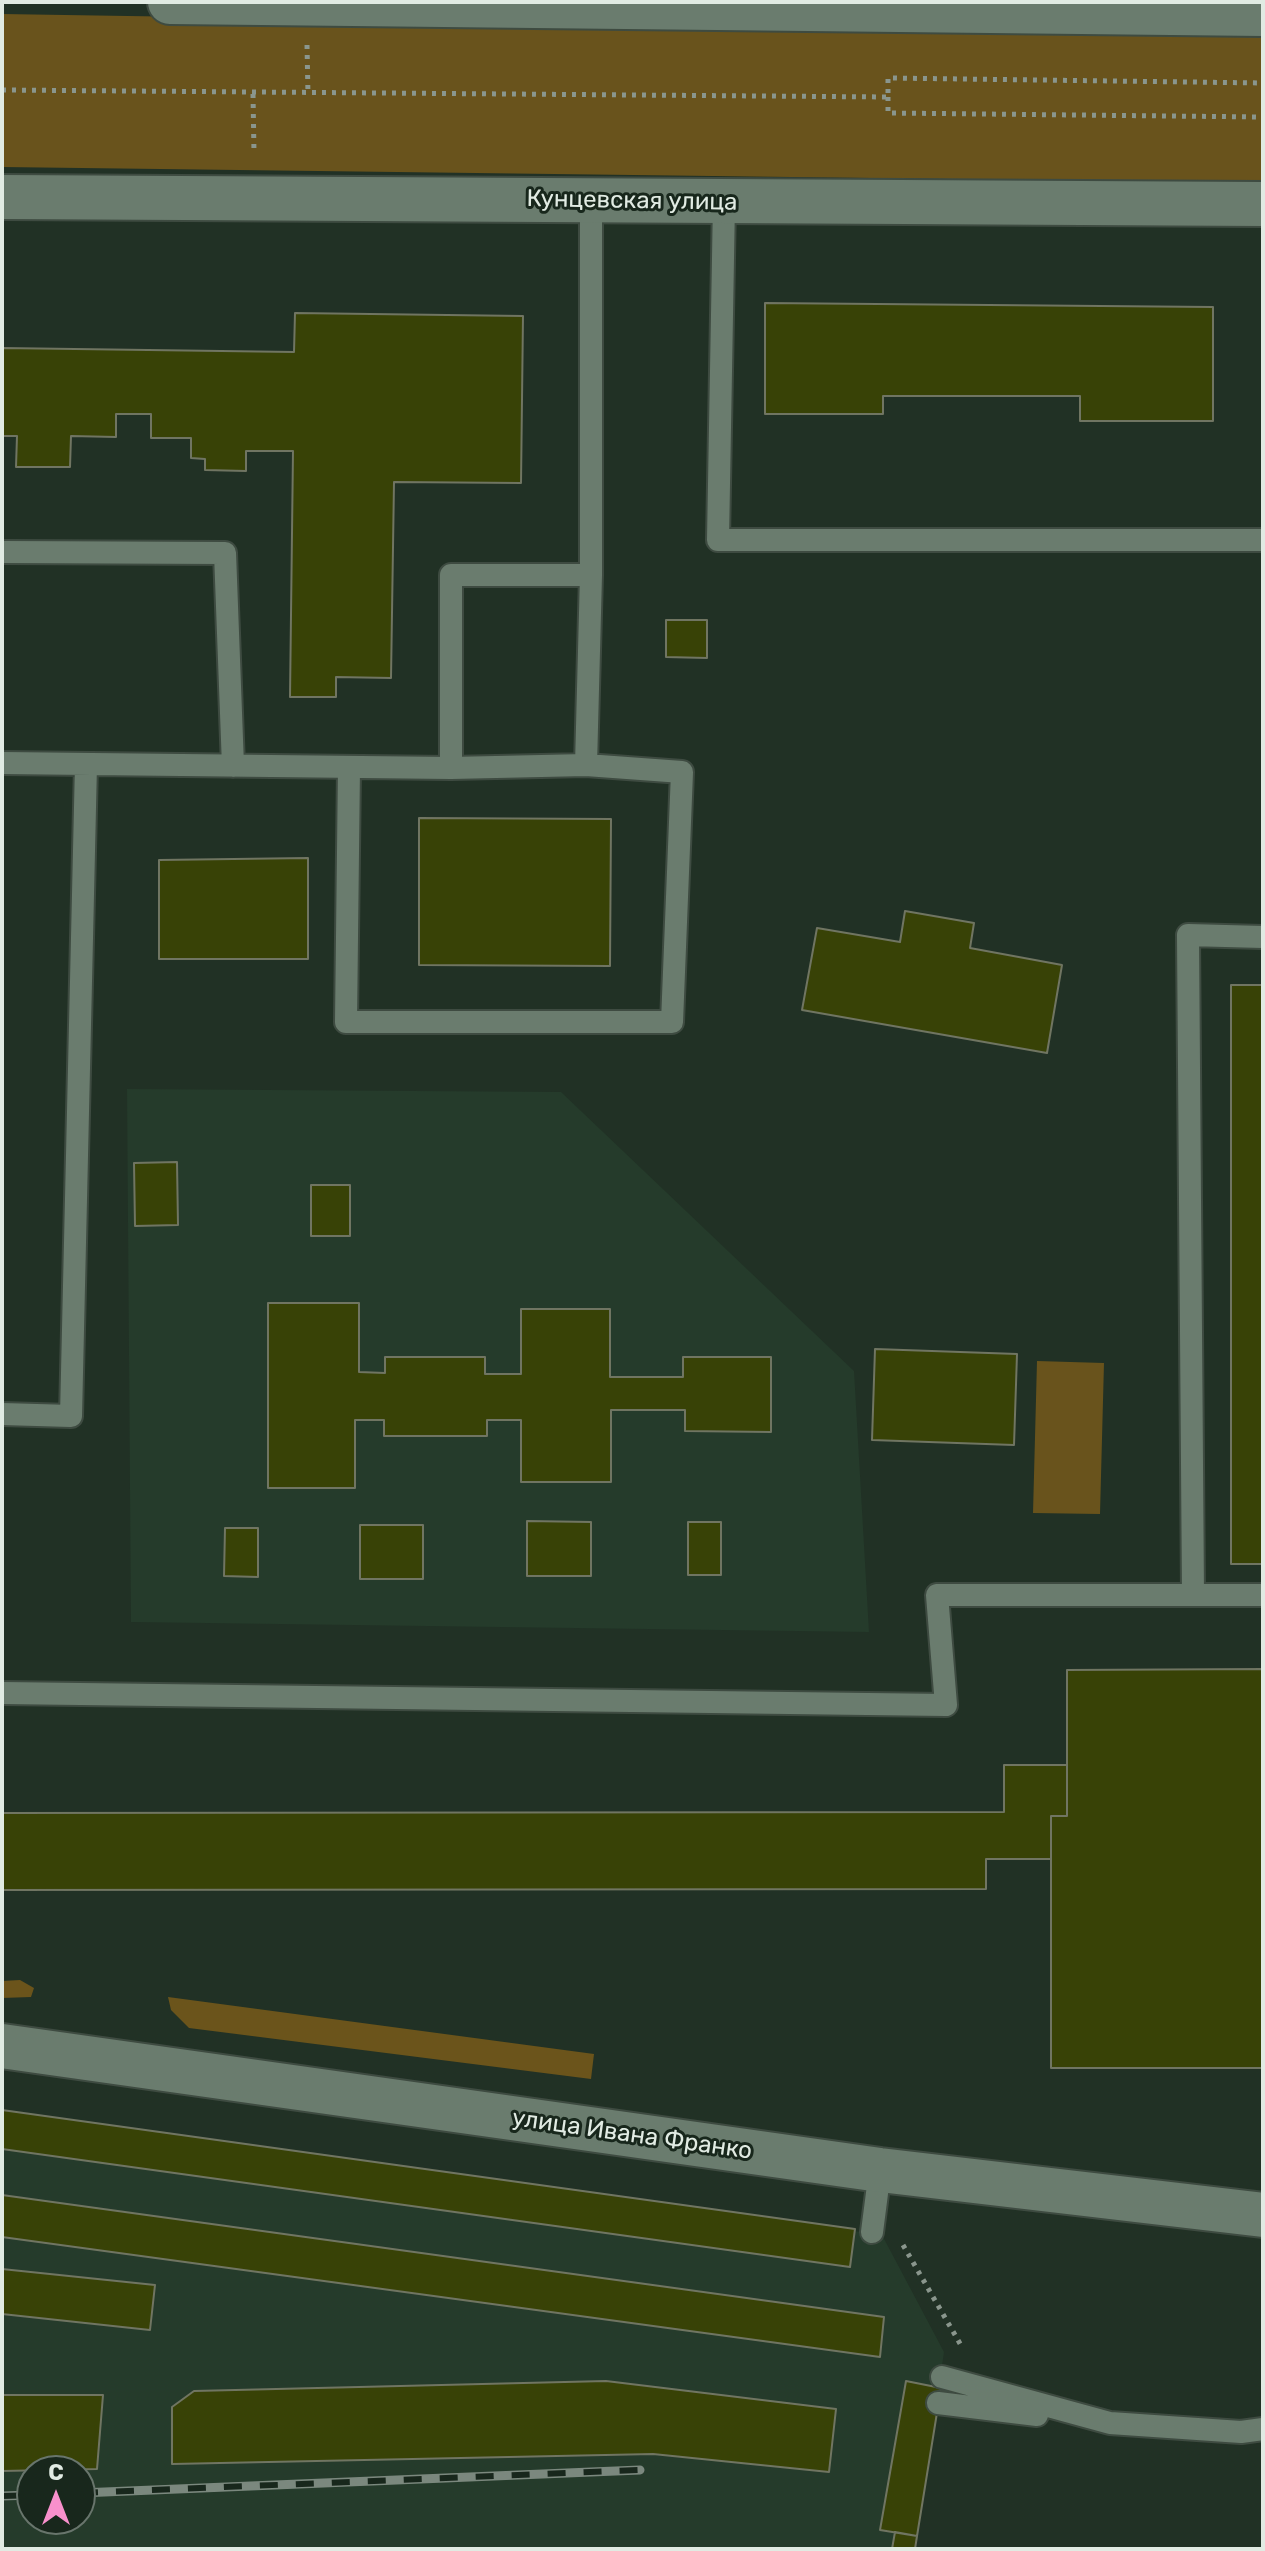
<!DOCTYPE html>
<meta charset="utf-8">
<style>
body{margin:0}
#map{position:relative;width:1265px;height:2551px;overflow:hidden;background:#213125;font-family:Rubik,sans-serif}
canvas{display:block}
.frame{position:absolute;inset:0;border:4px solid #e1ebe3;pointer-events:none}
.north{position:absolute;left:16px;top:2455px;width:80px;height:80px;box-sizing:border-box;background:#18271c;border:2px solid #68756c;border-radius:50%;rotate:0deg;font-size:22px;font-weight:700;line-height:32px;text-align:center;color:#e1ebe3}
.north::after{content:'';display:block;margin:auto;width:28px;height:36px;background:#f890cc;clip-path:polygon(50% 0,100% 100%,50% 72%,0 100%)}
</style>
<div id="map">
<canvas width="1265" height="2551"></canvas>
<div class="frame"></div>
<div class="north">С</div>
</div>
<script>
const ctx = document.querySelector('canvas').getContext('2d');
ctx.lineJoin = 'round';
function fill(path, color) { ctx.fillStyle = color; ctx.fill(path, 'evenodd'); }
function strokePath(path, color, width, dash) { ctx.strokeStyle = color; ctx.lineWidth = width; ctx.lineCap = dash ? 'butt' : 'round'; ctx.setLineDash(dash || []); ctx.stroke(path); }
function label(font, color, halo, rows, align = 'center') {
  ctx.font = font + ' Rubik,sans-serif'; ctx.lineWidth = 6; ctx.setLineDash([]); ctx.textBaseline = 'middle'; ctx.strokeStyle = halo; ctx.fillStyle = color; for (const [text, x, y, turn = 0] of rows) {
    ctx.save(); ctx.translate(x, y); ctx.rotate((+turn || 0) * Math.PI / 180); ctx.textAlign = isNaN(turn) ? turn : align; if (halo) ctx.strokeText(text, 0, 0); ctx.fillText(text, 0, 0); ctx.restore();
  }
}
fill(new Path2D(`
 M127,1089L561,1092L854,1371L869,1632L131,1622Z
 M2,2110L882,2235L944,2352L915,2549H2ZM32,2471H80V2519H32Z`), '#253b2b');
fill(new Path2D(`
 M2,14L1263,34V183L2,167Z
 M1037,1361L1104,1363L1100,1514L1033,1513Z`), '#69531c');
fill(new Path2D(`
 M20,1980L34,1988L31,1997L2,1998V1981Z
 M168,1997L594,2054L591,2079L189,2028L171,2010Z`), '#6b541b');
const building = new Path2D(`
 M765,303L1213,307V421H1080V396H883V414H765Z
 M295,313L523,316L521,483L394,482L391,678L336,677V697H290L293,451H246V471L205,470V459L191,458V438H151V414H116V437L71,436L70,467H16L17,436H2V348L294,352Z
 M666,620H707V658L666,657Z
 M419,818L611,819L610,966L419,965Z
 M308,858V959H159V860Z
 M905,911L974,923L970,948L1062,965L1047,1053L802,1010L817,928L900,942Z
 M1231,985H1263V1564H1231Z
 M177,1162L178,1225L135,1226L134,1163Z
 M311,1185H350V1236H311Z
 M268,1303H359V1372L385,1373V1357H485V1374H521V1309H610V1377H683V1357H771V1432L685,1431V1410H611V1482H521V1420H487V1436H384V1420H355V1488H268Z
 M875,1349L1017,1354L1014,1445L872,1440Z
 M527,1521L591,1522V1576H527Z
 M688,1522H721V1575H688Z
 M360,1525H423V1579H360Z
 M225,1528H258V1577L224,1576Z
 M1263,1669V2068H1051V1816H1067V1670Z
 M1004,1765H1067V1816H1051V1859H986V1889L2,1890V1813L1004,1812Z
 M2,2110L855,2229L850,2267L2,2149Z
 M2,2195L884,2317L880,2357L2,2237Z
 M2,2269L155,2285L150,2330L2,2314Z
 M606,2381L836,2409L829,2472L653,2454L172,2464V2407L194,2391Z
 M906,2381L941,2388L917,2536L880,2530Z
 M2,2395H103L97,2469L2,2471Z
 M895,2532L917,2536L915,2549H892Z`);
fill(building, '#384206');
strokePath(building, '#707562', 2);
const service = new Path2D(`
 M724,202L718,540H1263
 M2,552L225,553L233,766
 M2,763L451,768L586,765L591,575V200
 M349,767L346,1022H672L682,772L586,765
 M451,768V575H591
 M2,1414L71,1416L86,764
 M1193,1595L1188,935L1263,937
 M2,1693L946,1705L937,1595H1263
 M872,2232L880,2170
 M942,2377L1110,2423L1241,2432L1263,2429
 M938,2403L1037,2415`);
const minor = new Path2D(`
 M170,2L1263,14
 M2,197L1263,204`);
const tertiary = new Path2D(`
 M2,2046L880,2170L1263,2215`);
strokePath(service, '#3e4b41', 26);
strokePath(minor, '#3e4b41', 48);
strokePath(tertiary, '#3e4b41', 48);
strokePath(new Path2D(`
 M307,45L308,95
 M2,90L888,97V78L1263,83
 M253,94L254,153
 M888,97V113L1263,117
 M903,2245L962,2347`), '#8a968d', 5, [4, 6]);
strokePath(service, '#6a7c6e', 22);
strokePath(minor, '#6a7c6e', 44);
strokePath(tertiary, '#6a7c6e', 44);
const rail = new Path2D(`
 M80,2493L640,2470
 M2,2496L32,2495`);
strokePath(rail, '#7b887e', 9);
strokePath(rail, '#18271c', 6, [18]);
label('24px', '#e1ebe3', '#18271c', [
 ["Кунцевская улица",632,201,1],
 ["улица Ивана Франко",632,2135,8]
]);
</script>
